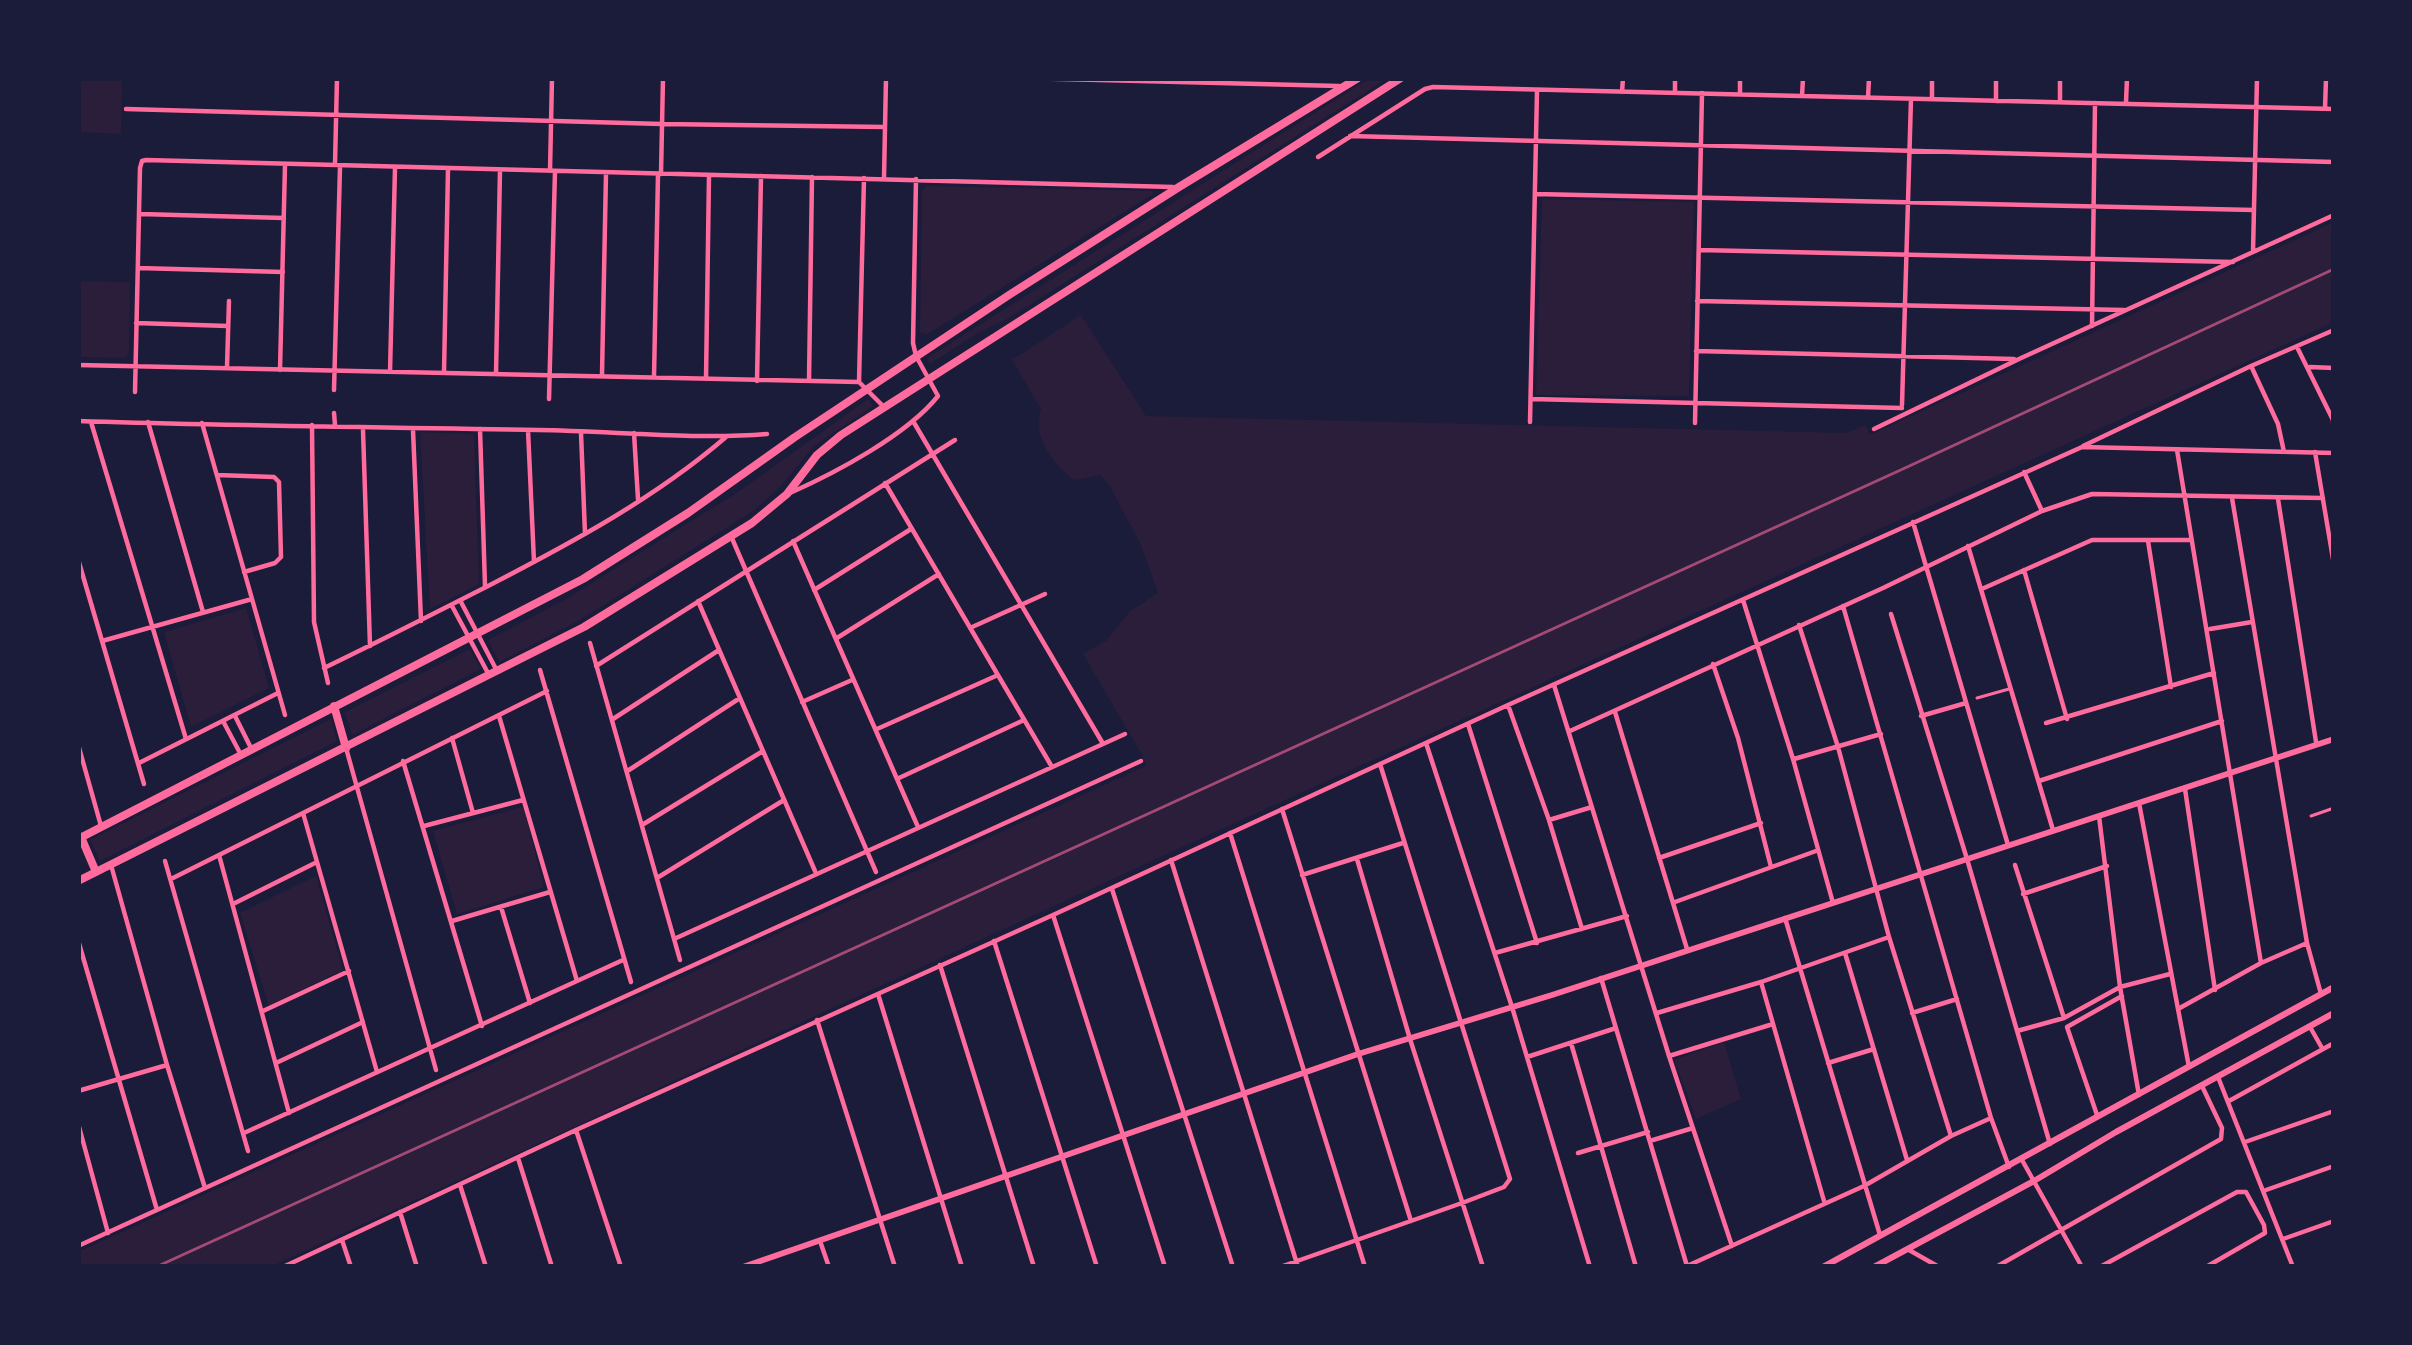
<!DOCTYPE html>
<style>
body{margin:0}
#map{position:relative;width:2412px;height:1345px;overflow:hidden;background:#1b1b3a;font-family:Quicksand,sans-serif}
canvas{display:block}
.frame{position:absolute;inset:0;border:81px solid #1b1b3a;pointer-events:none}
</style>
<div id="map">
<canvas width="2412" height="1345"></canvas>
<div class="frame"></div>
</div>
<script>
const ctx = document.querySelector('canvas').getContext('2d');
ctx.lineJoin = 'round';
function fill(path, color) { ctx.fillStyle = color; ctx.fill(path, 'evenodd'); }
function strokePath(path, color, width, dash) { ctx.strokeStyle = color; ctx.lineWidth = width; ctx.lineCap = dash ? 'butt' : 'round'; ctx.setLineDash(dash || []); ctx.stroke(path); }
fill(new Path2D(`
 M78,78H122L121,134L78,132Z
 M1370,78H1388L1007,319L978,333L930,364L927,358Z
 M927,186L1152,191L1153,194L926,335L920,332L922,190Z
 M1542,199L1694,202L1689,396L1536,395Z
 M2334,222V322L1180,848L270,1267H78V1252L1146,766L1141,753L1083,654L1107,640L1129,612L1158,593L1141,545L1108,483L1100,475L1076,480L1071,478C1051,461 1032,436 1041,409L1012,360L1081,315L1146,416L1846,433L1865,425L1870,435Z
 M78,281L130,282L129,354L126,358L78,357Z
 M868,399L873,406L814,446L780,487L753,511L580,620L499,662L488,640L566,599L738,492Z
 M420,432L474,434L479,584L430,609Z
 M246,608L269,688L191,727L164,632Z
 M470,649L481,669L352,735L345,712Z
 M331,719L337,741L100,861L90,840Z
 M523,807L544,887L457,914L433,831Z
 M316,876L343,970L269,1006L240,913Z
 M1724,1042L1741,1099L1696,1119L1674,1060Z`), '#2a1e3b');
strokePath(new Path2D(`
 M1977,698L2009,689
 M2311,816L2334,808`), '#ff6b9d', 3);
strokePath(new Path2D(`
 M1019,78L1339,86
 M1622,92L1623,78
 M1675,93V78
 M1740,93V78
 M1802,96L1803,78
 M1868,98L1869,78
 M1932,99V78
 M1996,101V78
 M2060,101V78
 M2126,102L2127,78
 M126,109L662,124L885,127
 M2325,109L2326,78
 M1350,136L2334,162
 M1318,157L1425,89L1433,87L2334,109
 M335,164L337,78
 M550,171L552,78
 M661,174L663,78
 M884,178L886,78
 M1535,194L2254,210
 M140,214L284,218
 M1699,250L2233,262
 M2253,252L2257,78
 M138,268L283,272
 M1697,301L2124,310
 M136,323L228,326
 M2092,326L2095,103
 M2297,347L2333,420L2334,448
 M1696,351L2014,359
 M78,365L859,382
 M227,367L229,301
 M2310,367L2334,368
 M2252,368L2278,424L2284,452
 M280,370L285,165
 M390,372L395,168
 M444,373L448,169
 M496,374L500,170
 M602,375L606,173
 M654,377L658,174
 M706,379L709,175
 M757,381L761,176
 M809,381L812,177
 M859,382L864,178
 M859,382L884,407
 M334,390L340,167
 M135,392L140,168L142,161L146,160L1173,187
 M549,399L555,171
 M1531,399L1902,408
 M1902,405L1911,99
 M334,413L335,425
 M78,421C231,426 384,427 538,430C614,431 691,440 767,434
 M913,421L1102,742
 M91,422L186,739
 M148,422L203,612
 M1530,422L1537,91
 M202,423L285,715
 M1695,423L1702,93
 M312,425L314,622L328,683
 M480,429L485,586
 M1874,429L2019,359L2334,215
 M363,430L370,646
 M413,430L421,621
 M528,430L534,562
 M581,433L585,534
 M634,433L638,499
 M2083,446L2251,366L2334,330
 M2177,450L2261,963
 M2315,452L2334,565
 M2024,472L2042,511
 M217,475L274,477L279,482L281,557L275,563L244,572
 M885,483L1052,767
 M790,493C835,473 907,435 938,396L916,356L913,343L916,179
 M2232,498L2307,943L2321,994
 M2278,499L2316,742
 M1913,522L2008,845
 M731,536L876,872
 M793,541L918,827
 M2148,541L2171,687
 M1968,546L2053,830
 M78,559L144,784
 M2024,570L2067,719
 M1984,588L2092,540H2190
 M814,590L911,529
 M1743,600L1793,759L1833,903
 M698,601L815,871
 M461,602L497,671
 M452,606L489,675
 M1843,606L1991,1118L2009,1167
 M1891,614L1967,859L2050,1144
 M1799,625L1838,747L1889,937L1951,1136
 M970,628L1045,594
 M2210,629L2252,622
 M837,638L939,574
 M102,641L252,599
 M590,643L680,960
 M1713,664L1738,738L1771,867
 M596,666L955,440
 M324,668C380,641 435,613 490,585C573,542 655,498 726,437
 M540,670L631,982
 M1554,685L1669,1056L1732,1246
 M802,702L852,680
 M1508,705L1549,820L1582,929
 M1615,712L1687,949
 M235,716L251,748
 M499,716L577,981
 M1921,716L1966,703
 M613,719L719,650
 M223,721L240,753
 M2046,723L2214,673
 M1468,724L1537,943
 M877,729L998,675
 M1570,731L1883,588L2042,511L2092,494L2323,498
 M452,738L473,813
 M1426,743L1512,1007L1590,1267
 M78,744L101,826
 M346,748L436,1070
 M1794,759L1881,734
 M403,761L482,1026
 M139,763L278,693
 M629,770L740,698
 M899,778L1024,720
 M2039,781L2222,721
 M2185,789L2215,990
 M2139,803L2189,1067
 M1282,809L1411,1221
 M303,813L377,1072
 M2099,816L2120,987L2139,1095
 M1549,820L1592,807
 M642,825L763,751
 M424,826L523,800
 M1230,833L1365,1267
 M219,855L289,1113
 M1659,858L1761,823
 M1357,859L1410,1039L1483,1267
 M1171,860L1298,1267
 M165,861L248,1151
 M111,865L167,1065L205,1188
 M2015,865L2064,1018
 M1302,875L1403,843
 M657,878L784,800
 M171,879L547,691
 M1112,889L1233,1267
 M2023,894L2107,866
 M1675,902L1816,851
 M233,904L317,862
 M501,907L530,1003
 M1053,915L1165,1267
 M1785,918L1880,1235
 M452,921L550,892
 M674,939L1125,734
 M78,940L157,1210
 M994,941L1097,1267
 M1495,953L1627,916
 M1845,953L1907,1160
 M940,965L1034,1267
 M1601,978L1687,1266
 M1761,982L1824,1201
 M878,994L962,1267
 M2178,1009L2261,963L2307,943
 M263,1011L349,971
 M1657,1013L1761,982L1889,937
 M1912,1013L1957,999
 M817,1020L895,1267
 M2310,1027L2322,1048
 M2017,1031L2064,1018L2120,987L2170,974
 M1571,1043L1636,1267
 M1669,1056L1773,1024
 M1527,1057L1616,1028
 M276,1063L363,1022
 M1828,1063L1874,1049
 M2218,1077L2293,1267
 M78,1091L167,1065
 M2229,1101L2334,1043
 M2097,1115L2067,1027L2122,996
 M78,1123L108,1233
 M576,1130L621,1267
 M244,1133L623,960
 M1653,1140L1693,1128
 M2245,1142L2334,1111
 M1578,1153L1648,1132
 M518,1158L552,1267
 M2022,1160L2082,1267
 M460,1185L486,1267
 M2266,1190L2334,1166
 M400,1212L417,1267
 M2283,1239L2334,1221
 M342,1240L351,1267
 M820,1241L829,1267
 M78,1246L1141,761
 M1909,1250L1939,1267
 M1687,1266L1864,1186L1951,1136L1991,1118
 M283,1267L576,1130L1053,915L1508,705L2082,447L2334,453
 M1280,1267L1462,1203L1504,1187L1510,1179L1380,764
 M1996,1267L2221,1139L2222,1128L2202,1086
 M2100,1267L2237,1192H2246L2264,1225L2265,1233L2206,1267`), '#ff6b9d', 4.5);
strokePath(new Path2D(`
 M743,1267L1358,1054L1552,995L2334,739`), '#ff6b9d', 6);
strokePath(new Path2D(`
 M1823,1267L2334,987
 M1874,1267L2034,1181L2116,1132L2334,1013`), '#ff6b9d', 6);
strokePath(new Path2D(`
 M334,706L346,748
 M81,837L96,872
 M78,839L583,579L688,513L795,437L1009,295L1179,187L1358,78
 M78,881L584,627L752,523L787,494L817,455L841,435L1401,78`), '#ff6b9d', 8);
strokePath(new Path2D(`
 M156,1267L1905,468L2334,269`), '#a44b75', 3);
</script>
